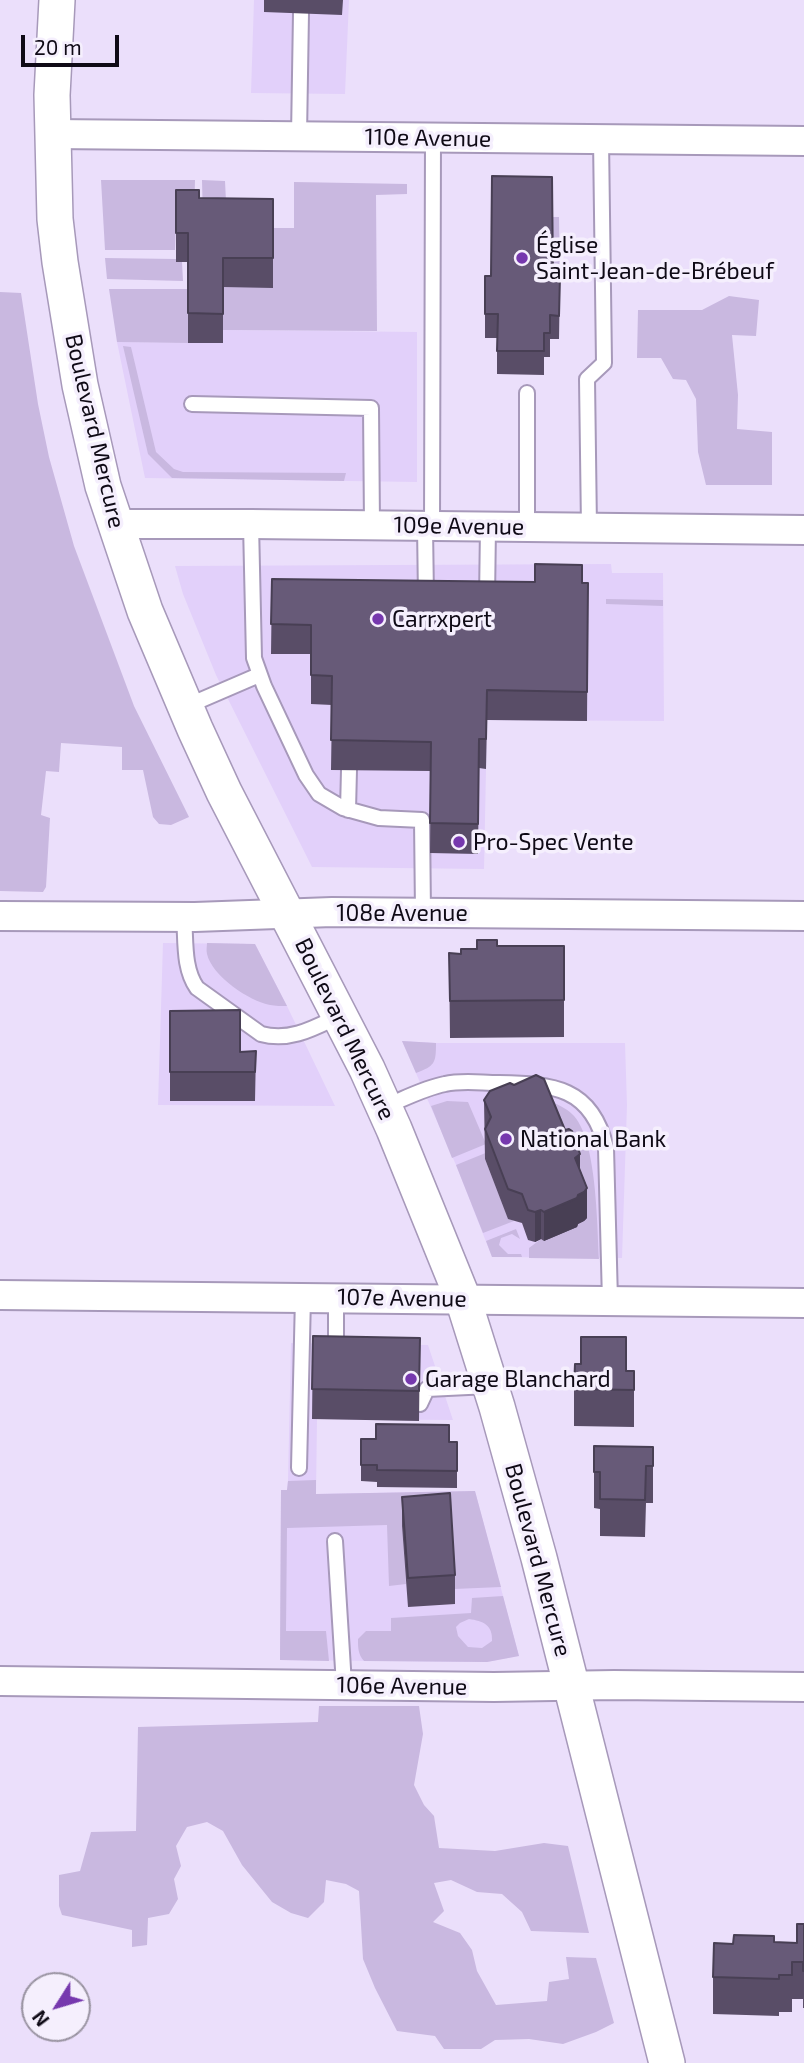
<!DOCTYPE html>
<meta charset="utf-8">
<style>
body{margin:0}
#map{position:relative;width:804px;height:2063px;overflow:hidden;background:#ebdffb;font-family:"Exo 2",sans-serif}
canvas{display:block}
.north{position:absolute;left:21px;top:1972px;width:70px;height:70px;box-sizing:border-box;background:#f5effd;border:2px solid #9993a1;border-radius:50%;rotate:233deg;font-size:19px;font-weight:700;line-height:28px;text-align:center;color:#0f0a16}
.north::after{content:'';display:block;margin:auto;width:24px;height:32px;background:#7638ae;clip-path:polygon(50% 0,100% 100%,50% 72%,0 100%)}
.scale{position:absolute;left:21px;top:35px;width:98px;height:32px;box-sizing:border-box;border:4px solid #0f0a16;border-top:0;padding-left:9px;font-size:21px;line-height:24px;white-space:nowrap;color:#0f0a16;-webkit-text-stroke:5px #f5effd;paint-order:stroke}
</style>
<div id="map">
<canvas width="804" height="2063"></canvas>
<div class="north">N</div>
<div class="scale">20 m</div>
</div>
<script>
const ctx = document.querySelector('canvas').getContext('2d');
ctx.lineJoin = 'round';
function fill(path, color) { ctx.fillStyle = color; ctx.fill(path, 'evenodd'); }
function strokePath(path, color, width, dash) { ctx.strokeStyle = color; ctx.lineWidth = width; ctx.lineCap = dash ? 'butt' : 'round'; ctx.setLineDash(dash || []); ctx.stroke(path); }
function label(font, color, halo, rows, align = 'center') {
  ctx.font = font + ' "Exo 2",sans-serif'; ctx.lineWidth = 7; ctx.setLineDash([]); ctx.textBaseline = 'middle'; ctx.strokeStyle = halo; ctx.fillStyle = color; for (const [text, x, y, turn = 0] of rows) {
    ctx.save(); ctx.translate(x, y); ctx.rotate((+turn || 0) * Math.PI / 180); ctx.textAlign = isNaN(turn) ? turn : align; if (halo) ctx.strokeText(text, 0, 0); ctx.fillText(text, 0, 0); ctx.restore();
  }
}
fill(new Path2D(`
 M254,0H349L345,94L251,93Z
 M223,330L417,332V482L145,478L117,342L222,343Z
 M611,564L612,573H663L664,721L487,720L484,869L312,867L216,675L183,594L175,566Z
 M163,943L255,944L287,1006L335,1106L158,1105Z
 M402,1041L436,1043H625L627,1105L622,1258L492,1257L456,1165Z
 M291,1343L428,1345L453,1420L317,1419L316,1494L475,1491L519,1656L487,1662L280,1660L281,1490H287L288,1481Z`), '#e2d0fa');
fill(new Path2D(`
 M101,180H195L194,220H176L175,250H105Z
 M202,180L225,181L227,222H203Z
 M294,182L407,184V194L376,195L377,331L223,330V287L273,228H294Z
 M553,217H559L560,300L553,299Z
 M105,258L176,259V262H182L183,281L107,279Z
 M109,289H188V343L117,342Z
 M0,292L21,293L38,404L49,457L74,546L134,706L189,817L171,825L159,824L153,817L143,770H122V747L61,743L59,772L46,771L41,815L50,818L46,887L43,892L0,891Z
 M729,296L759,300L756,336L732,335L738,395L737,429L772,432V485H706L698,452L696,399L686,380L673,379L661,358H637L638,310H702Z
 M123,346L131,347L156,452L174,469L183,472L346,473L344,481L172,478L148,454Z
 M606,599L663,600V606L606,604Z
 M207,943L255,944L287,1006C282,1006 275,1006 270,1005C249,1001 212,976 207,954C206,950 207,946 207,943Z
 M402,1041L436,1043C436,1063 435,1066 416,1073Z
 M548,1100C556,1104 566,1108 572,1114C597,1137 597,1224 599,1259L529,1258V1248L541,1239L545,1241L584,1221L587,1218Z
 M447,1101L468,1102L486,1144L452,1158L431,1106Z
 M488,1152L485,1159L508,1218L514,1221L483,1233L456,1165Z
 M516,1229L520,1239L512,1234L501,1238L499,1245L508,1254H521L522,1257H492L486,1241Z
 M316,1480V1494L475,1491L501,1587L454,1589L402,1526L406,1584L389,1586L387,1525L287,1528L286,1631H326L329,1661L280,1660L281,1490H287L288,1481Z
 M503,1596L519,1656L487,1662L364,1661C358,1654 358,1648 358,1639L366,1631H391V1618L471,1613L472,1598ZM469,1619C483,1621 493,1625 492,1641L482,1648L468,1647L458,1636L456,1627L460,1623Z
 M319,1706H419L423,1734L414,1785L424,1805L434,1816L439,1848L495,1851L544,1843L568,1846L589,1933L531,1931L522,1912L502,1894L477,1892L451,1880L434,1883L444,1911L433,1922L460,1933L472,1950L477,1971L496,2005L547,2001L549,1982L569,1979L566,1957L596,1958L614,2023L596,2032L563,2044L529,2039L495,2040L481,2049H444L435,2036L397,2031L375,1988L363,1959L359,1891L346,1884L326,1880L324,1902L308,1918L291,1913L272,1902L242,1865L223,1831L207,1822L187,1827L176,1846L181,1866L174,1879L178,1899L169,1914L148,1918L147,1945L132,1947V1930L62,1915L59,1906V1875L80,1871L91,1832L136,1831L138,1727L318,1722Z`), '#c9b8e0');
const service = new Path2D(`
 M299,136L301,13
 M192,404L371,408L372,525
 M251,524L254,658L264,686L306,775L319,794L343,808L379,818L422,820L423,913
 M425,526L426,598
 M432,526L433,137
 M527,527V393
 M589,528L587,379L604,363L601,139
 M487,599L488,527
 M187,706L259,675
 M348,810L349,770
 M184,916C186,941 183,968 197,988L261,1034C290,1042 314,1028 339,1016
 M384,1107C404,1099 424,1088 445,1084C462,1080 481,1083 499,1083C553,1084 592,1087 606,1148L610,1301
 M336,1356V1298
 M420,1404L427,1389L489,1386
 M299,1468L303,1297
 M335,1541L344,1685`);
const minor = new Path2D(`
 M52,134L804,141
 M115,524H251L804,530
 M0,916L195,917L332,912L804,916
 M0,1295L804,1303
 M0,1681L494,1687L614,1685L804,1687`);
const tertiary = new Path2D(`
 M57,0L52,95L55,219L60,262L80,385L103,486L145,611L195,729L224,792L367,1069L394,1129L463,1299L497,1407L539,1558L667,2063`);
strokePath(service, '#a799ba', 18);
strokePath(minor, '#a799ba', 32);
strokePath(tertiary, '#a799ba', 38);
strokePath(service, '#fff', 14);
strokePath(minor, '#fff', 28);
strokePath(tertiary, '#fff', 35);
fill(new Path2D(`
 M264,0H343L342,15L264,12Z
 M176,190L199,198L273,199V288L223,287V343H188V262H176Z
 M485,276H560L559,339H550V357H544V375L497,374V338H485Z
 M272,579L588,583L587,721L487,720L486,769L479,768L478,854L430,853L431,771L331,770L332,705L311,704V654H271Z
 M497,946H564V1037L450,1038L449,953L461,954L477,949Z
 M170,1011L240,1052L256,1051L255,1101H170Z
 M484,1100L580,1171L587,1218L584,1221L578,1224L577,1227L544,1241L541,1239L535,1242L528,1240L522,1223L508,1219L485,1159Z
 M313,1336L420,1338L419,1421L312,1419Z
 M626,1371H634V1427L574,1426V1389Z
 M361,1439L457,1442V1488L377,1487V1482L361,1481Z
 M594,1446L653,1447V1503H646L645,1537L600,1536V1509L594,1508Z
 M402,1497L455,1575V1604L408,1607L402,1526Z
 M804,1924V2008H803V1999H792V2012H779V2016L713,2014V1977L733,1944L774,1942L797,1943Z`), '#594d67');
fill(new Path2D(`
 M580,1154V1183L575,1158Z
 M587,1188V1218L584,1221L578,1224L577,1227L544,1241V1212L578,1195Z
 M541,1210V1239L535,1242V1212Z`), '#483f54');
const building = new Path2D(`
 M492,176L552,177L553,276H560L559,316L550,315V333H544V351H497L498,314H485V276H491Z
 M176,190H199V198L273,199V258H223V314L188,313V233H176Z
 M535,564L582,565V583H588L587,692L487,690L486,739H479L478,824L430,823L431,742L331,740L332,676L311,675V625L271,624L272,579L535,582Z
 M477,940H497V946H564V1000L450,1001L449,953L461,954V949H477Z
 M240,1010V1052L256,1051L255,1072H170V1011Z
 M536,1075L544,1079L565,1130L569,1129L572,1131L580,1154L575,1158L587,1188L584,1192L578,1195L577,1198L544,1212L541,1210L535,1212L528,1210L522,1194L508,1189L485,1129L491,1117L484,1100L490,1091L510,1083L514,1085Z
 M313,1336L420,1338L419,1391L312,1389Z
 M581,1337H626V1371H634V1390L574,1389L575,1364H581Z
 M376,1424L449,1425V1442H457V1471L377,1470V1465H361V1439H376Z
 M594,1446L653,1447V1466H646L645,1500L600,1499V1472H594Z
 M450,1493L455,1575L408,1578L402,1497Z
 M797,1924H804V1971H803V1962H792V1975H779V1979L713,1977L714,1943L733,1944L734,1935L774,1936V1942L797,1943Z`);
fill(building, '#675a78');
strokePath(building, '#483f54', 2);
for (const [x, y, r, color] of [
 [522,258,7,"#7638ae"],
 [378,619,7,"#7638ae"],
 [459,842,7,"#7638ae"],
 [506,1139,7,"#7638ae"],
 [411,1379,7,"#7638ae"]
]) { const dot = new Path2D(); dot.arc(x, y, r, 0, 2 * Math.PI); ctx.fillStyle = color; ctx.fill(dot); strokePath(dot, '#f5effd', 2.5); }
label('23px', '#0f0a16', '#f5effd', [
 ["110e Avenue",428,138,1],
 ["Boulevard Mercure",95,431,77],
 ["109e Avenue",459,526,1],
 ["108e Avenue",402,913],
 ["Boulevard Mercure",345,1029,64],
 ["107e Avenue",402,1298,1],
 ["Boulevard Mercure",538,1560,75],
 ["106e Avenue",402,1686,1]
]);
label('23px', '#0f0a16', '#f5effd', [
 ["Église",536,245],
 ["Saint-Jean-de-Brébeuf",536,271],
 ["Carrxpert",392,619],
 ["Pro-Spec Vente",473,842],
 ["National Bank",520,1139],
 ["Garage Blanchard",425,1379]
], 'left');
</script>
